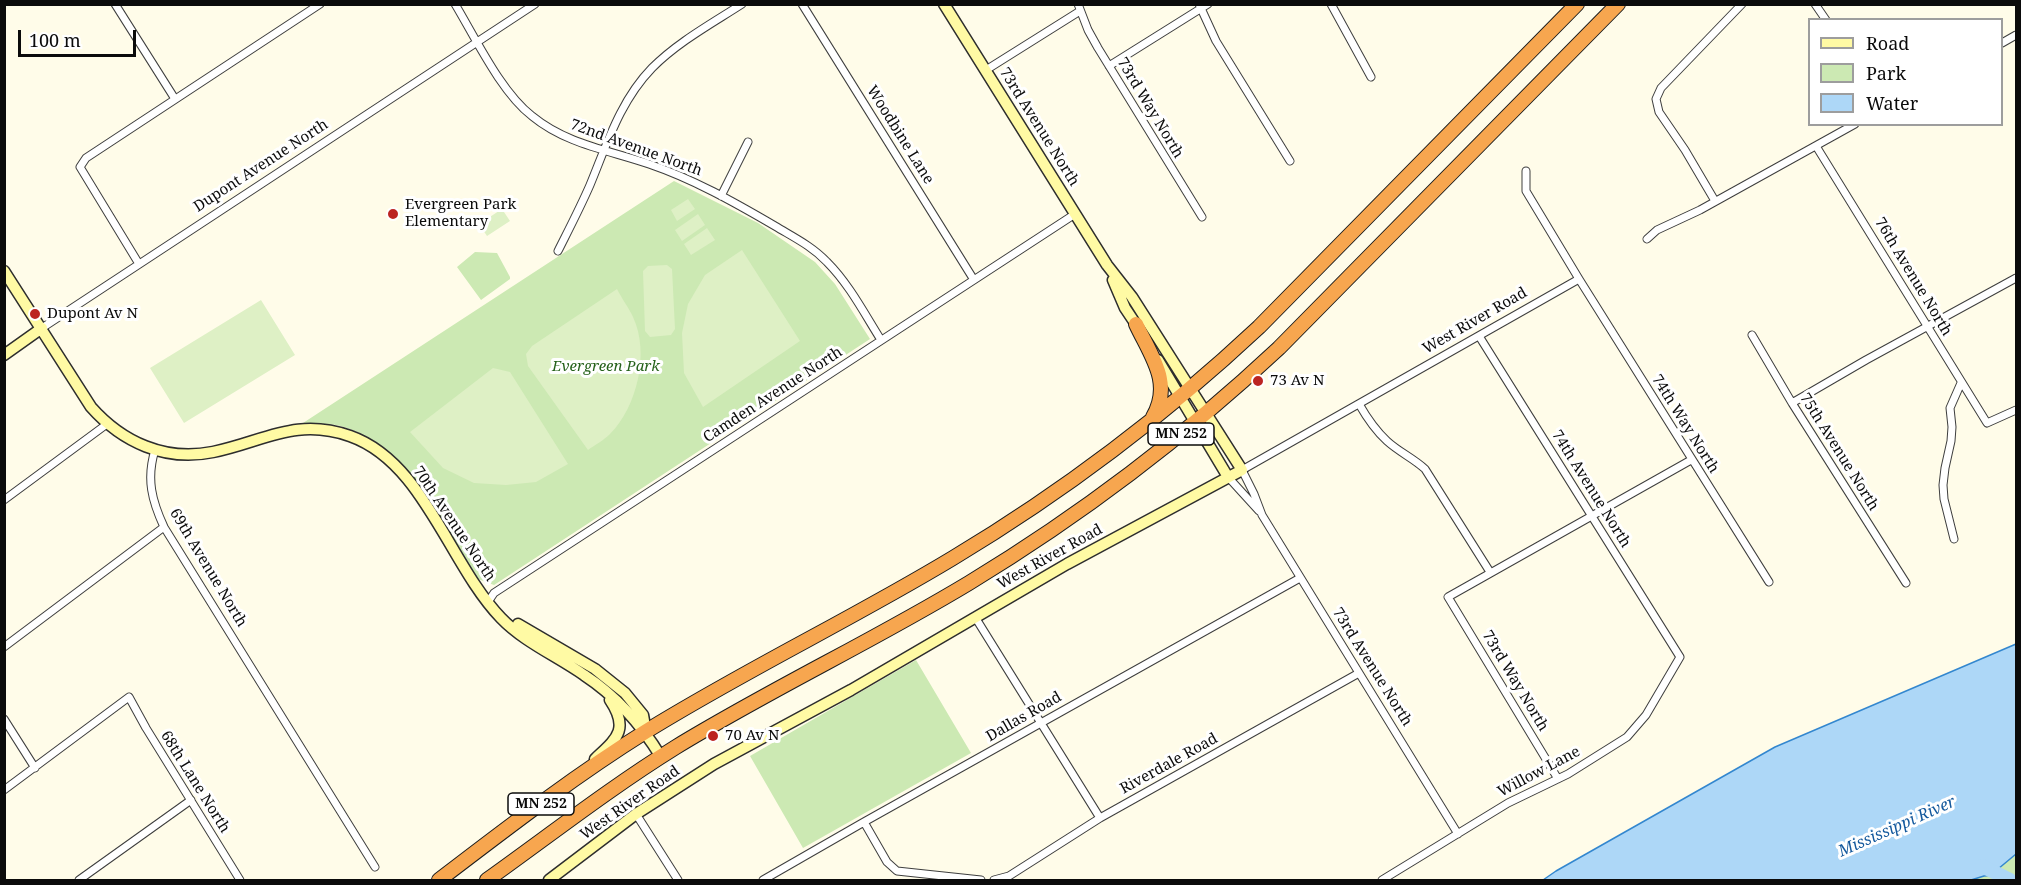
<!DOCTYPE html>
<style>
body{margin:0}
#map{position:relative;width:2021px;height:885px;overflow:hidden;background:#fffce9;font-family:"Noto Serif",serif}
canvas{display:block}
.frame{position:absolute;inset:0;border:6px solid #0b0b0b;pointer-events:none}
.legend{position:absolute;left:1808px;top:18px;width:195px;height:108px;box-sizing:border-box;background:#fff;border:2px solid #9d9d9d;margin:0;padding:8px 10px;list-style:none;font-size:18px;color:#0b0b0b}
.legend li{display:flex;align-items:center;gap:12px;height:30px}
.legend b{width:30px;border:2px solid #9d9d9d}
.scale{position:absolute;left:18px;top:30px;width:118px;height:27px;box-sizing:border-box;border:3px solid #0b0b0b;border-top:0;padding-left:8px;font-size:18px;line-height:21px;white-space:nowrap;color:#0b0b0b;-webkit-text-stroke:4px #fff;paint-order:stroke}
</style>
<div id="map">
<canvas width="2021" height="885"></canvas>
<div class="frame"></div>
<ul class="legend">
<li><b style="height:8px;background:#fffaa4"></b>Road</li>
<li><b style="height:16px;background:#cce9b3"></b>Park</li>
<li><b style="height:16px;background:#add7f7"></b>Water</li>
</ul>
<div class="scale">100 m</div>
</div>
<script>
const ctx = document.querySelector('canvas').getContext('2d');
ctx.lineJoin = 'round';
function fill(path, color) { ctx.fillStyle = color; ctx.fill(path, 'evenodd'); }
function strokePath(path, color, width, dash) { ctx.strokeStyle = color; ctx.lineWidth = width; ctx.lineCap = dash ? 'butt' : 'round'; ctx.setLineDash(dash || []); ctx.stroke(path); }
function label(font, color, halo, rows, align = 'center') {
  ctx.font = font + ' "Noto Serif",serif'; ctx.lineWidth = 6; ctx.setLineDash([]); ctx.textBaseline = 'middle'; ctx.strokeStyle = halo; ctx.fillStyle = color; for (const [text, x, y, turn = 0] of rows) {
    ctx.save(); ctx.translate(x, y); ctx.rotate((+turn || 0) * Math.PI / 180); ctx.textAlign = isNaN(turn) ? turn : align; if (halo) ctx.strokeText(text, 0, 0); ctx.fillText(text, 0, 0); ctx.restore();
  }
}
fill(new Path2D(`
 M674,181L758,223L815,262L835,284L870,339L494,585L478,579C444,524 411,448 344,427C332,423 316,424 303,423Z
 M475,252L497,253L510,277V279L481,300L457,267Z
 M916,660L971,753L803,848L750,756Z
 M2016,854V880H1971L1984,876L1996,875L1998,869Z`), '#cce9b3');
fill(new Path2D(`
 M688,199L695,209L677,221L671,210Z
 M502,209L510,221L487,236L479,224Z
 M698,214L705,225L682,241L675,230Z
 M707,228L715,240L691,255L684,244Z
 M742,250L800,341L703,407L684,373L682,333L688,304L705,275Z
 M667,265L672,269L675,329L671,335L650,337L645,331L643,271L648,266Z
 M617,289C622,299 629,308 633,317C650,353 637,407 610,434C604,440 595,445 588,450L528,366L526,354L532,346Z
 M261,300L295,355L184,423L150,368Z
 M493,368L510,372L568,464L536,482L506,485L474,483L443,468L410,432Z`), '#def0c5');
const water = new Path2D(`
 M2016,644V854L1998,869L1996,875L1984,876L1971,880H1543L1556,871L1775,747Z`);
fill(water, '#add7f7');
strokePath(water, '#3387cf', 1.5);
strokePath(new Path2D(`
 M1982,866L2010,880`), '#add7f7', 14);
const street = new Path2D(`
 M115,4L175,99
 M455,4C476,39 501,92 532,116C566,144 608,150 649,164C693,179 734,202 775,226C793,237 812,246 827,262C849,284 864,313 881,340
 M802,4L974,280
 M1078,4L1088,30L1098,48L1202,217
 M1199,4L1216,41L1290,161
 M1331,4L1371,77
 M1815,4L1826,20
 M2002,43L2016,35
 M1109,66L1208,4
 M986,70L1080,11
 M1816,146L1987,423L2016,410
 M1526,171V191L1579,279L1769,582
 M721,196L748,142
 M1715,201L1685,150L1659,112L1656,99L1661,88L1742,4
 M1647,239L1657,230L1700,210L1855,124
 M558,251C569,229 580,208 590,185C607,144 620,101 652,68C678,42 711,24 742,4
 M139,264L80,167L86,158L320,4
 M42,328L535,4
 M1752,335L1792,403L1906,583
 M1792,403L1866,360L2016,278
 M1359,404C1367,418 1375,430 1387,441C1399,452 1413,458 1425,469L1490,572
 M155,450C146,479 152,501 164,527L375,867
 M1228,477L1259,511
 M4,500L107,424
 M1954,539L1944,499L1943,485L1945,468L1951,441L1952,427L1950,408L1961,383
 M488,602L494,593L1075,214
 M975,617L1100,818
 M4,647L164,527
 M4,719L35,768
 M1558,779L1448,597L1691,460
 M4,790L129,697L146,728L240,880
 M636,814L678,880
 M864,822L887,862L897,871L981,880
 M1458,834L1262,515L1254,494L1242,470L1579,279
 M79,880L191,800
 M763,880L864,822L1300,578
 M994,880L1009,876L1100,818L1359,673
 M1382,880L1508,803L1568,774L1627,737L1646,715L1680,657L1479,336`);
const secondary = new Path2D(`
 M4,271L91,407C122,442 165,462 213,452C263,442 295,417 350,436C424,462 449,564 501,618C524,642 557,656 584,675C616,696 641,724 661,757
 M1113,280L1125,308L1139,329
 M4,355L42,328
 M1158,360L1228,477
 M518,624L595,669L625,693L643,715L646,732
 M595,759C616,739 630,730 610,700
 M549,880L636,814L714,764L851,690L1067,564L1242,470L1132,297L1107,265L944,4`);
const highway = new Path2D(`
 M1136,324C1151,356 1173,383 1153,417
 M439,880C506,829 573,777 645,732C745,670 852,619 953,558C1063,492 1165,415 1259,327L1577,4
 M487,880C550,835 610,788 676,747C771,689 873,641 969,583C1081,515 1184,437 1279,348L1618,4`);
strokePath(street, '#3e3e3e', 9);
strokePath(secondary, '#2d2d2d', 13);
strokePath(highway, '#1c1c1c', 16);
strokePath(street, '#fff', 7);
strokePath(secondary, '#fffaa4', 10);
strokePath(highway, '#f7a64f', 14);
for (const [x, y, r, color] of [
 [393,214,6,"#bc2422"],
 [35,314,6,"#bc2422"],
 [1258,381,6,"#bc2422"],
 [713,736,6,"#bc2422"]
]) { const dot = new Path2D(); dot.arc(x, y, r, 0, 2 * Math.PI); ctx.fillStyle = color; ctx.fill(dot); strokePath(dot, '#fff', 2); }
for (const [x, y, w] of [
 [1181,434,66],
 [541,804,66]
]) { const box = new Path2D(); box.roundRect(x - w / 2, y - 11, w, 22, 4.5); ctx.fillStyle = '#fff'; ctx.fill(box); strokePath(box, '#0b0b0b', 1.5); }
label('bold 14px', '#0b0b0b', null, [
 ["MN 252",1181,434],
 ["MN 252",541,804]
]);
label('15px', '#0b0b0b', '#fff', [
 ["73rd Way North",1150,108,59],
 ["73rd Avenue North",1039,127,58],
 ["Woodbine Lane",900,135,58],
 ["72nd Avenue North",636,148,20],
 ["Dupont Avenue North",261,166,-33],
 ["76th Avenue North",1913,277,59],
 ["West River Road",1475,321,-30],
 ["Camden Avenue North",773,395,-33],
 ["74th Way North",1685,424,58],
 ["75th Avenue North",1839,452,58],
 ["74th Avenue North",1591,489,58],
 ["70th Avenue North",454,524,56],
 ["West River Road",1050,557,-29],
 ["69th Avenue North",208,568,59],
 ["73rd Avenue North",1372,667,58],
 ["73rd Way North",1515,681,59],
 ["Dallas Road",1024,717,-30],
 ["Riverdale Road",1169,764,-29],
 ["Willow Lane",1539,772,-28],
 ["68th Lane North",195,782,58],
 ["West River Road",630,803,-35]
]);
label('15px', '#0b0b0b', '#fff', [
 ["Evergreen Park",405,205],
 ["Elementary",405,222],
 ["Dupont Av N",47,314],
 ["73 Av N",1270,381],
 ["70 Av N",725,736]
], 'left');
label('italic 15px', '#26621b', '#fff', [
 ["Evergreen Park",606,367]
]);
label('italic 16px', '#14599d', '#fff', [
 ["Mississippi River",1897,827,-24]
]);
</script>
